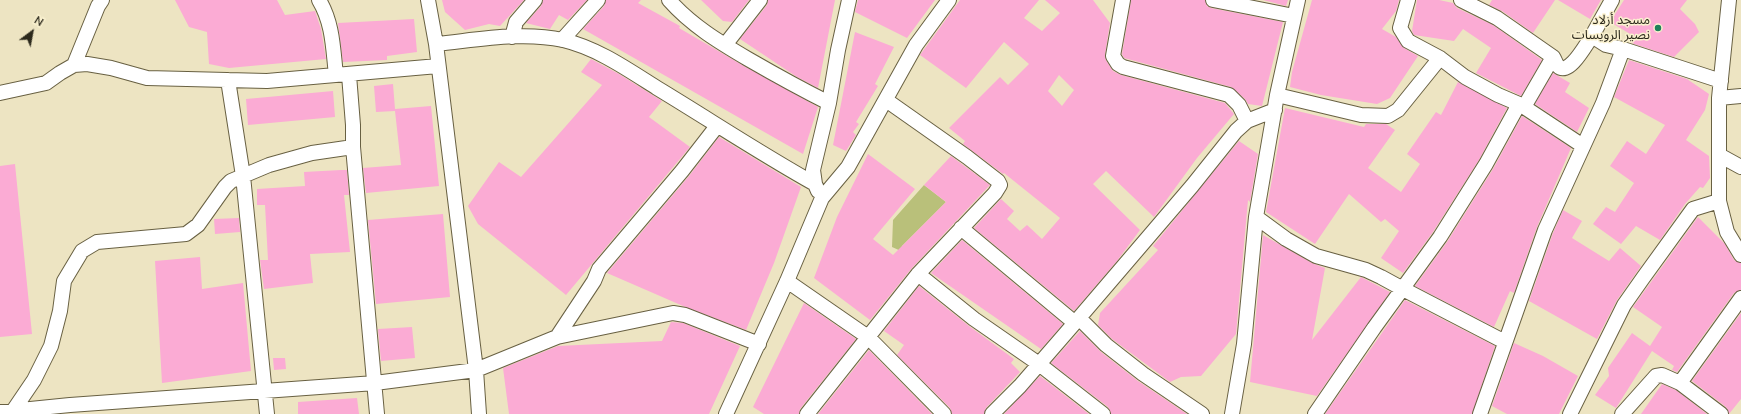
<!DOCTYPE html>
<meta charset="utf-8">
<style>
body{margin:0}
#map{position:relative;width:1741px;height:414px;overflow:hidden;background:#ede4c2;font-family:"Nunito Sans",sans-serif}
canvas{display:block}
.north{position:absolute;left:12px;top:12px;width:40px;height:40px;-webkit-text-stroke:3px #faf1cf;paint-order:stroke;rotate:32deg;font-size:11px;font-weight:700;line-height:16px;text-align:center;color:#2c291c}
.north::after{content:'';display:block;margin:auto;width:14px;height:18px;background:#2c291c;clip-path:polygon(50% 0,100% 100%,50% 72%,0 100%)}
</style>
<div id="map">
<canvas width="1741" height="414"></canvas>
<div class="north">N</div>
</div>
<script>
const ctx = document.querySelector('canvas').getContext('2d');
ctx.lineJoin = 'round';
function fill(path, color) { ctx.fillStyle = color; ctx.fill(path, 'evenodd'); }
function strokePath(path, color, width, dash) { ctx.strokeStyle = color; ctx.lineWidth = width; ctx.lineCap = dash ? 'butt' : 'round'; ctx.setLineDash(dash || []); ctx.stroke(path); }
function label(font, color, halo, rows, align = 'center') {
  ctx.font = font + ' "Nunito Sans","Noto Sans Arabic",sans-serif'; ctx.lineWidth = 3; ctx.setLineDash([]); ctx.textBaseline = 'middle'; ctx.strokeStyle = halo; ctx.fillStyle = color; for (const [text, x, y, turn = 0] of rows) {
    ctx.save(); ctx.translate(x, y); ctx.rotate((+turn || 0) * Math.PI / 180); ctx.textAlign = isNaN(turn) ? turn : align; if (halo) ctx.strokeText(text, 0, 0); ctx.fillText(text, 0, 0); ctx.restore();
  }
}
fill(new Path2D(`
 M924,185L946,202L902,246L901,251L892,247L893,220Z`), '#b9c07a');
fill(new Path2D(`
 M175,0H277L285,15L315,11L321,29L326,59L229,68L209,64L207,32L189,27Z
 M442,0H524L500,26L489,24L465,30L445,12Z
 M543,0H587L568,20L559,15L550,29L526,23L541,6Z
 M606,0H641L638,3L680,26L679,28L744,66L818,107L803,154L583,29L604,6Z
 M701,0H749L732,22L723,21Z
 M768,0H835L818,88L797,77L740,39L767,5Z
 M858,0H935L907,38L855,12Z
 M960,0H1039L1024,18L1042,31L1060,13L1045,0H1093L1110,23L1105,55L1106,60L1113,71L1121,75L1225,103L1234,114L1197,158L1154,217L1106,171L1093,184L1140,230L1117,261L1074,311L974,228L1001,199L1014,211L1007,219L1020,231L1027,225L1042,239L1060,218L1004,173L1003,174L963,144L965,141L949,128L1000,77L1008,85L1029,64L1004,42L966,88L920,55ZM1059,75L1074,90L1062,106L1048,91Z
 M1131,0H1205L1207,6L1211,8L1283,22L1262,106L1248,104L1245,99L1231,87L1124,58L1122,54Z
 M1263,0H1288L1286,6Z
 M1312,0H1399L1396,11L1382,29L1396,37L1404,48L1418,56L1390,98L1377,104L1321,95L1290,87L1292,72Z
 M1417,0H1439L1453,3L1457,8L1493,25L1542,60L1521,96L1476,73L1491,48L1463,29L1454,41L1414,35L1412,31Z
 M1492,0H1555L1533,33L1502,11L1489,5Z
 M1558,0H1601L1590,19Z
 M1624,0H1687L1680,9L1695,24L1699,32L1674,57L1634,44L1631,42L1632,35L1610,22Z
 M414,19L417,52L387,56V60L343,62L338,23Z
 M855,32L894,47L875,84L878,86L856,122L859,124L853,132L856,135L846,151L833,145Z
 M591,59L619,74L662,101L649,117L690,147L566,295L478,224L468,206L499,162L521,177L602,85L581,72Z
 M1629,60L1687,79L1709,94L1705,110L1686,140L1709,156L1710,178L1703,188L1700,187L1685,204L1660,240L1636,226L1621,244L1593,224L1606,207L1615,212L1634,183L1610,166L1627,141L1646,154L1665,125L1614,97Z
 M1553,73L1570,83L1565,92L1589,108L1577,132L1535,104Z
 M1458,82L1507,108L1479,160L1433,232L1403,273L1381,258L1399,231L1385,219L1381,222L1349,194L1315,244L1266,212L1285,108L1364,127L1366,124H1386L1395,130L1368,168L1401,192L1420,164L1407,154L1436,112L1441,115Z
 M393,84L395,109L431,106L439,186L366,193L363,168L401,165L395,111L376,112L374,86Z
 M333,91L335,117L248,125L246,99Z
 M1522,116L1571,148L1537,227L1514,293L1510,291L1494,327L1415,286L1447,242L1493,169Z
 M719,137L801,187L774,263L746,330L683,306L607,273L689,176Z
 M1239,141L1258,154L1250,202L1248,200L1236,334L1201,376L1181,377L1170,382L1112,339L1098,325L1100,313L1158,250L1153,246Z
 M868,154L915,189L873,239L893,255L946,202L924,185L951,156L990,185L912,268L870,320L814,278L837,217Z
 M15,164L32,334L0,337V166Z
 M341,170H347L349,195H344L350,252L310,254L313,283L264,289L260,260H268L265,205H257V189L305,186L304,172Z
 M1563,210L1582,221L1572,238L1609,261L1620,248L1641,266L1617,300L1597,339L1529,301L1553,233Z
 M443,214L450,297L376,304L368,220Z
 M1698,217L1725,244L1734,260L1741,263V290L1734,293L1677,372L1672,370L1674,366L1652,351L1616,408L1595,395L1609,376L1608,368L1632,333L1650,346L1662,327L1633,307Z
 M239,218L240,232L215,234L214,219Z
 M1263,235L1312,263L1325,268L1312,340L1361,277L1390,292L1317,396L1250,382Z
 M962,240L1063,324L1041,349L931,273Z
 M200,257L202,289L243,283L251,371L162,383L155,261Z
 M919,286L969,326L1014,359L1011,363L1020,372L986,408L984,414H952L950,408L897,355L904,345L884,331Z
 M1405,300L1495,346L1472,414H1325Z
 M804,303L856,339L800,409L799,414H764L753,407Z
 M1741,313V399L1729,414L1726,407L1692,381Z
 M671,322L683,323L740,346L709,414H509L503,368L558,346L662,341Z
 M412,327L415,358L381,361L378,329Z
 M1080,331L1101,352L1138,381L1187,414H1111L1108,407L1051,363Z
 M1514,343L1543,356L1578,376L1559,414H1507L1492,406Z
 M869,350L932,414H818Z
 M273,358H285L286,369L274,370Z
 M1040,376L1089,414H1004Z
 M1662,384L1676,390L1707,414H1641Z
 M357,398L359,414H298V402Z`), '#fbabd4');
const street = new Path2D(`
 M319,0C333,23 333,49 336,75
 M428,0L436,44L476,370L479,414
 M669,0C691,25 719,42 748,59C774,74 801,89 829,103
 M1123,0L1113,56L1118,64L1123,67L1229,95L1239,105L1247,121
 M1213,0L1294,16
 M1408,0L1400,28L1408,41L1440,58L1465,77L1498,95L1519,104
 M1461,0L1497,18L1553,57C1555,60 1556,64 1558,66C1569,77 1586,44 1592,36L1606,45L1623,49L1721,81
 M1729,0L1719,98V201L1727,232L1741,255
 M1592,36L1612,0
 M512,37L516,22L535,0
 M562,40L598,0
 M436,44C477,40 522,31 563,40C597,48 627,69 657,88C710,120 761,154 815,184
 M725,45L760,0
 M74,65L98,6L102,0
 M228,80L243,176L267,414
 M0,93L46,83L60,73L74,65L87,64L111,68L147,78L267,81L438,66
 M1277,95L1361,115L1388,116L1398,110L1440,58
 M1719,98L1741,96
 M1524,107L1583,146
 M353,147L377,414
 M1719,155L1741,167
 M818,191L815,184L813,170L829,103L838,50L849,0
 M1256,217L1286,239L1316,256L1366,270L1381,277L1403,289L1505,342
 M961,228L1075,323
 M918,274L974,319L1039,364L1103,414
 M787,281L868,337L944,414
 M1079,318L1106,345L1143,374L1202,414
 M557,337L594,281L599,269L682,171L717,126
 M13,411L34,380L51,346L60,311L64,281L82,251L97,242L186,234L198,225L225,187L231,181L269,165L312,153L353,147V125L349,75
 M0,412L70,405L375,383L476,370L557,337L673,313L685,315L759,344
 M726,414L787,281L822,198L848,167L916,45L949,0
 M807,414L918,274L995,193L1000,185L998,181L967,157L886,100
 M992,414L1020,386L1079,318L1192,186L1236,131L1247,121L1275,110
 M1232,414L1244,344L1256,217L1277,95L1298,0
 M1315,414L1374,328L1440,237L1486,164L1519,104L1524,107L1553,57
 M1480,414L1545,230L1603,103L1623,49
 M1570,414L1624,305L1643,278L1693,209L1719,201
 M1622,414L1656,376L1662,375L1680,383
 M1721,414L1680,383L1741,298`);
strokePath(street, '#686042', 16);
strokePath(street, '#fff', 14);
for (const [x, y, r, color] of [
 [1658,28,4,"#1d815a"]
]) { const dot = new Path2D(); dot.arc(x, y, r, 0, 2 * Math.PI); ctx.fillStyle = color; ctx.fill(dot); strokePath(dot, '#faf1cf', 1.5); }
label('13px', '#2c291c', '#faf1cf', [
 ["مسجد أزلاد",1650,21],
 ["نصير الرويسات",1650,36]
], 'right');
</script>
